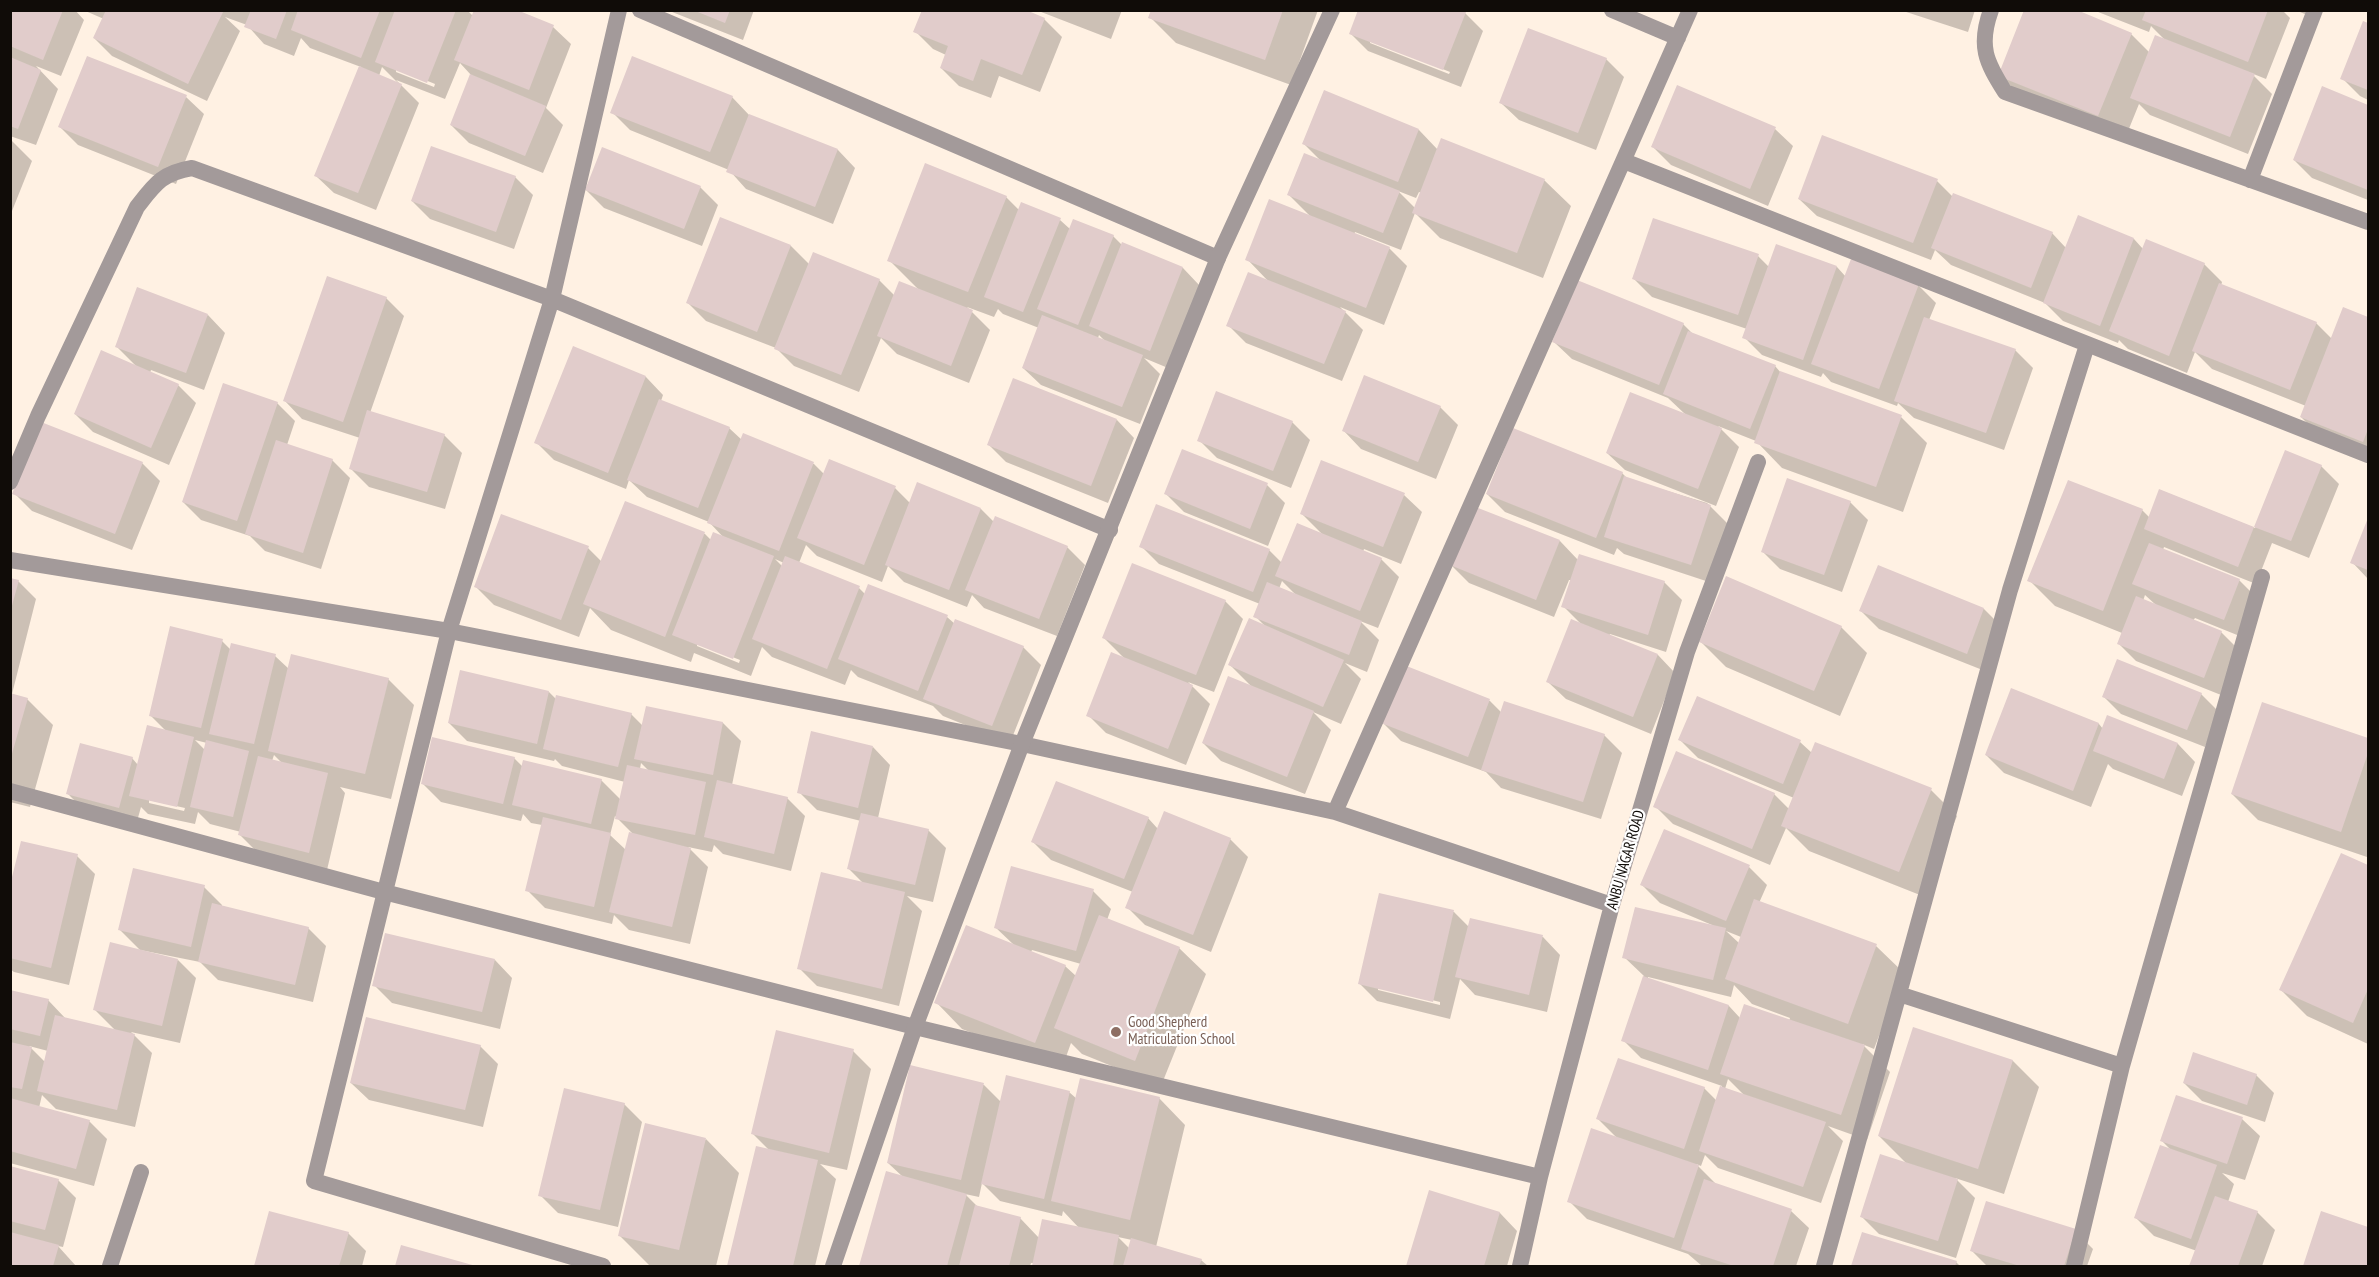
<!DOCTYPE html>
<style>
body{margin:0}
#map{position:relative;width:2379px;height:1277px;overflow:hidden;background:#fff1e3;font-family:"PT Sans Narrow",sans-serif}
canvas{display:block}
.frame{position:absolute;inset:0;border:12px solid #100c08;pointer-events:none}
</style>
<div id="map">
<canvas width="2379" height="1277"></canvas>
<div class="frame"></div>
</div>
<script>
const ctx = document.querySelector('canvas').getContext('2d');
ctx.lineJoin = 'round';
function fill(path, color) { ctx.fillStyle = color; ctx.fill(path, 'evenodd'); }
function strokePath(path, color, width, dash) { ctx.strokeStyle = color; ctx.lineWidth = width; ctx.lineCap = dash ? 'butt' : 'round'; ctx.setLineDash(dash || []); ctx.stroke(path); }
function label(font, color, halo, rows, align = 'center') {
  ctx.font = font + ' "PT Sans Narrow",sans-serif'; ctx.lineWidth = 4.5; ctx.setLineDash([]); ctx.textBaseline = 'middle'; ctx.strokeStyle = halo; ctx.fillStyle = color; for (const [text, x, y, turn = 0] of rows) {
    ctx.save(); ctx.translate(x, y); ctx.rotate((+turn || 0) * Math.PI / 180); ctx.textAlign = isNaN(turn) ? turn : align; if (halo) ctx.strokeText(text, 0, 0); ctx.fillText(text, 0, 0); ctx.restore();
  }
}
fill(new Path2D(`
 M10,10H75L84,20L61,76L36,66L58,89L36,145L10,136Z
 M83,10H467L473,16L553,27L571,44L546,108L563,125L543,173L469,143L451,125L471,75L460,63L445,99L396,80L419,103L376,210L334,193L316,176L361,67L310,48L301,38L294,56L264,44L247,25L225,17L240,31L207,101L112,56L94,38L104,19ZM382,67L399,84L379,76ZM396,68L435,84L434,87L396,72Z
 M667,10H754L743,40Z
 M1036,10H1122L1111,39Z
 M1152,10H1318L1291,85L1176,43L1150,17Z
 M1900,10H1975L1968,32Z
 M2093,10H2282L2290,18L2266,79L2251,73L2272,94L2248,154L2150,115L2139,104L2124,141L2026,101L2000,75L2131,34L2150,53L2165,40L2151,26L2149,32Z
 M2295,10H2320L2317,19Z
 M1465,13L1483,31L1461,87L1368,51L1350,33ZM1370,40L1450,72L1449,74L1370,43Z
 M1044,19L1062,37L1040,92L999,76L991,98L959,86L941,68L946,55L933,49L915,31Z
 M2364,23L2368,25V100L2360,96L2342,78Z
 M1606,59L1624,77L1596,150L1519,120L1501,103Z
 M1678,87L1775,129L1793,146L1768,206L1671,165L1653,147Z
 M2323,88L2368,107V200L2312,178L2294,160Z
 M186,97L204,114L176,184L78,145L60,127Z
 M732,97L750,116L838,150L855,168L833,224L746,189L729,170L630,130L612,112Z
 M1419,130L1438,150L1544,180L1571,206L1543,278L1440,238L1415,213L1401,250L1355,232L1354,235L1389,248L1407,266L1384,325L1340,307L1363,330L1342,381L1246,343L1228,325L1269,282L1247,259L1312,218L1289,195L1322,162L1304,144ZM1398,191L1416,198L1419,192L1422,193L1416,209Z
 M10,139L32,161L10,216Z
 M515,177L533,195L514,249L430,219L412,201Z
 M1937,181L1953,197L2052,233L2066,248L2134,239L2143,249L2204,264L2222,282L2221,286L2316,323L2332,339L2344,309L2368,319V454L2319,435L2301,417L2306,406L2212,369L2195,352L2187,373L2128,349L2119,340L2118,343L2063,321L2045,303L1951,265L1935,250L1931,260L1817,216L1799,199Z
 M700,187L718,205L702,246L604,208L586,190Z
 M1006,197L1020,211L1060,220L1070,229L1113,236L1122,245L1183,268L1200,286L1168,368L1144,358L1160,374L1140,424L1041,385L1023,368L1039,328L1003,314L998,309L994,317L967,307L990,330L969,383L897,354L881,338L859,392L794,366L776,348L706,321L688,303L721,219L791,246L810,265L879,280L895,296L920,291L889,260ZM1099,335L1106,342L1098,338Z
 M1758,256L1769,267H1837L1846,277L1918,285L1936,303L1929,320L2015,350L2033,368L2004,450L1914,418L1898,403L1897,406L1831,382L1823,373L1821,377L1762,355L1744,337L1747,329L1652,297L1634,279Z
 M386,298L404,316L370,413L444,435L462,453L445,509L369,487L351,469L360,438L302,419L285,401Z
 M208,315L225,333L204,390L151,370L150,373L178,385L196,403L169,465L93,432L75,414L137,367L116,346Z
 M1683,324L1693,334L1775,366L1782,374L1901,417L1927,443L1903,512L1782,468L1756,441L1718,426L1739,447L1716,506L1625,470L1607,453L1686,415L1668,398L1572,359L1554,342Z
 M574,348L646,377L663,395L661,401L729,428L742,440L744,435L814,464L824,474L895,488L910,503L981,509L994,522L1067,547L1085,565L1057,636L984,608L972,595L967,607L904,582L888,566L882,582L817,556L806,545L799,563L859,588L865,594L947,617L955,624L1023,647L1041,665L1010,743L943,716L933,706L858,677L851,670L845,685L772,657L762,647L751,676L694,653L691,662L611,630L590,608L579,637L494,605L476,587L588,548L602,562L625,503L705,534L711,540L724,538L709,522L647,497L629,480L626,489L554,460L536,442ZM775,559L784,563L783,567ZM697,643L740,660L739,663L697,646Z
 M277,403L295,421L287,445L332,460L350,478L321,569L265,551L250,536L201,520L183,502Z
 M1440,407L1458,425L1436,479L1361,449L1344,431Z
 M1117,420L1134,438L1108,503L1006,462L988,444Z
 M1292,422L1310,440L1291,488L1217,458L1199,440Z
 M1183,451L1267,485L1285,503L1268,546L1184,512L1166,494Z
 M2285,452L2321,466L2339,484L2309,558L2272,543L2256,584L2164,547L2163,550L2239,580L2257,598L2242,637L2195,618L2193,621L2221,632L2239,650L2221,695L2136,661L2118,643L2122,633L2055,606L2029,580L2142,510L2150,518L2160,490L2255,528ZM2145,595L2157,606L2143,601Z
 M142,463L160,481L132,550L32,511L14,493Z
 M1622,473L1628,479L1707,503L1728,524L1709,582L1624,554L1617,548L1614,555L1505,512L1487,494Z
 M1404,495L1422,512L1401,564L1364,549L1363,552L1381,559L1399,577L1378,628L1360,621L1379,640L1367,672L1345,663L1361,679L1341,724L1313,712L1331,730L1305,794L1221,761L1203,743L1252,687L1230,665L1266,627L1255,616L1260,604L1159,564L1141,546L1269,550L1282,563L1323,535L1302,514ZM1282,581L1297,596L1279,589Z
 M1850,502L1868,520L1842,592L1780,569L1762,551Z
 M2368,521V579L2352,562Z
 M1560,541L1578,560L1664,582L1682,600L1666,652L1610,634L1609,636L1658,655L1675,673L1651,734L1566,699L1548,682L1582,625L1563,606L1572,580H1569L1554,617L1469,583L1451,565Z
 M10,579L18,581L36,599L12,694L27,699L53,725L30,807L10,802Z
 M1225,601L1243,619L1214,692L1188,682L1210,704L1186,765L1106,733L1088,715L1125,659L1104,638Z
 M1984,609L2002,627L1985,671L1879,629L1861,611Z
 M1841,627L1867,653L1840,716L1726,667L1700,641Z
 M222,641L231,650L275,656L289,669L388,679L414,705L391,799L340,787L345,793L327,870L258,853L240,835L241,832L210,824L198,812L195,824L148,814L141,807L136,825L85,811L68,794L132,758L138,765L167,732L151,716ZM195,740L207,743L205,750ZM274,755L283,764L272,761ZM149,800L185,808L184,811L149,803Z
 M1405,667L1490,701L1502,713L1604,735L1622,753L1601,819L1501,788L1486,772L1401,741L1383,723Z
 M2012,690L2099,724L2103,729L2108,717L2178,744L2195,762L2182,796L2113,769L2108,764L2091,807L2004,773L1986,755Z
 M549,692L556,699L631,714L643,726L723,723L741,741L732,785L787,798L805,816L791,871L723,854L714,845L712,852L688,847L708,867L690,944L629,930L614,915L612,924L545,908L527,890L542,825L531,823L523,814L521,821L441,802L423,784L514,758L523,767L601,780L621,800L625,782L562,766L555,759L554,761L467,741L449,723ZM641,763L649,771L640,769ZM615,816L634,835L626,850L610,835Z
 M2201,694L2219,712L2205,747L2121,714L2103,696Z
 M2263,704L2368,740L2367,857L2258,820L2232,794Z
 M1680,740L1800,742L1812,753L1931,790L1957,816L1925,897L1809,851L1786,828L1770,865L1673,824L1655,806L1677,753L1774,794L1789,809L1794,798L1698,758Z
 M873,747L890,765L878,818L928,830L946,848L933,902L907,896L922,911L899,1006L817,986L799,968L864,884L849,869L861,821L817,810L799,792Z
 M1148,818L1158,829L1230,839L1248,857L1211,952L1145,925L1127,907L1133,892L1051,860L1033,842Z
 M2341,855L2368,867V1044L2307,1016L2281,990Z
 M77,856L95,874L69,985L14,972L10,969V892Z
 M1749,867L1767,885L1759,903L1876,946L1903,972L1874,1049L1862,1044L1890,1072L1867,1140L1828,1126L1843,1141L1821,1203L1718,1168L1705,1155L1701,1166L1696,1164L1716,1184L1791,1211L1809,1228L1796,1266H1702L1688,1254L1587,1219L1569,1201L1618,1139L1598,1119L1704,1088L1717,1101L1722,1086L1641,1058L1623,1040L1644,976L1624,957L1712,925L1660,903L1642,885ZM1726,931L1741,937L1739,943ZM1648,977L1731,997L1734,985L1752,1004L1790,1018L1789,1021L1741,1019L1729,1006L1648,979ZM1728,1079L1745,1096L1725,1089Z
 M204,887L222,905V907L308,928L326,946L313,1002L218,980L200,962L140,950L119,929Z
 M1093,891L1111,909L1107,920L1179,948L1206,974L1161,1086L1082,1054L1071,1043L1062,1068L962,1029L936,1002L1014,945L995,927ZM1032,950L1081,964L1076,976L1065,966L1031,952Z
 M1380,895L1454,912L1469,927L1543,937L1560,955L1547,1012L1475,995L1460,979L1450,1019L1377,1001L1359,983ZM1378,987L1440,1002V1005L1378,990Z
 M178,960L196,978L180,1043L131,1032L152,1053L135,1127L56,1109L42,1095L39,1108L89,1121L107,1139L94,1186L10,1163V992L48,1000L66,1019L116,1031L95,1010ZM29,1046L48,1051L45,1062Z
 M495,960L512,978L500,1029L392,1003L374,985Z
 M1914,1029L2013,1061L2039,1087L2004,1194L1955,1178L1975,1198L1956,1258L1879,1234L1861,1216L1908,1165L1879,1136Z
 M480,1046L498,1064L483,1127L369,1100L351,1083Z
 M853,1051L871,1069L847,1170L820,1164L836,1179L815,1266H729L757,1147L769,1150L753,1134Z
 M911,1067L984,1085L1001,1102L1069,1092L1077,1099L1159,1098L1185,1125L1156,1247L1201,1260L1208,1266H1033L1034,1263H1031L1030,1266H861L887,1173L903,1177L888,1163ZM982,1183L1000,1201L1062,1216L1063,1211L1080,1229L1039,1238L1020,1218L979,1208L965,1194L979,1197ZM1118,1237L1132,1240L1129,1248Z
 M2256,1075L2274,1093L2265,1122L2202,1101L2184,1083Z
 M624,1104L642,1122L618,1227L558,1213L540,1195Z
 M2242,1119L2260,1136L2245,1180L2222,1173L2234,1184L2228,1202L2257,1212L2275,1230L2262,1266H2191L2197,1251L2154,1236L2136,1218L2172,1151L2162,1141Z
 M706,1139L739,1173L716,1266H650L620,1236Z
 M10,1167L58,1180L76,1198L63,1247L58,1246L76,1266H10Z
 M1430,1192L1500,1213L1517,1231L1507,1266H1408Z
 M270,1212L348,1233L366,1251L362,1266H256Z
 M2322,1213L2368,1229V1266H2305Z
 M2075,1231L2093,1249L2087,1266H1987L1972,1251Z
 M1863,1234L1956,1262L1960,1266H1853Z
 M402,1247L473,1266H397Z`), '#0003');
fill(new Path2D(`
 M10,10H63L43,60L10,46Z
 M106,10H220L223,12L188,84L93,38Z
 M251,10H287L276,39L244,27Z
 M298,10H380L361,58L291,30Z
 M395,10H456L427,83L375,62Z
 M474,10H517L554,25L529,90L454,60Z
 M693,10H730L725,23Z
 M922,10H1026L1045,18L1022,75L981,59L973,81L940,68L948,46L913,32Z
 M1151,10H1283L1265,60L1148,18Z
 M1358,10H1462L1466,12L1443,70L1349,34Z
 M2024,10H2077L2132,33L2098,116L1998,76Z
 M2146,10H2268L2248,62L2142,20Z
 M2363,21L2368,23V90L2340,79Z
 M1528,28L1607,58L1578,133L1499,103Z
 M2155,35L2255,74L2230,137L2130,98Z
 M87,56L187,95L158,167L58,127Z
 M632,56L733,96L710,152L610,113Z
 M10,57L41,70L18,129L10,126Z
 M359,66L402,84L358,193L314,176Z
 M470,74L546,106L525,156L450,125Z
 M1677,85L1776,127L1750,189L1651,147Z
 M2322,86L2368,105V190L2293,160Z
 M1324,90L1419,129L1398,182L1302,144Z
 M749,114L838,149L815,207L726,172Z
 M1822,135L1938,179L1913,243L1798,199Z
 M1441,138L1545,179L1517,253L1412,213Z
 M431,146L516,176L496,232L411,201Z
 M602,147L701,186L684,229L585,190Z
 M1304,153L1400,191L1383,233L1287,195Z
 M925,163L1007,196L968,292L887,261Z
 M1953,193L2053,232L2031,288L1931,248Z
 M1269,199L1390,247L1366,308L1245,260Z
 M1021,202L1061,218L1023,312L984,297Z
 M2078,215L2134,238L2100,326L2043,303Z
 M720,217L791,245L757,332L686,303Z
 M1653,218L1759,254L1738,315L1632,279Z
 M1073,219L1114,235L1078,325L1037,309Z
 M2146,239L2205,263L2169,356L2109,331Z
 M1122,242L1183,267L1150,351L1089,326Z
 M1776,244L1837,266L1803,360L1742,338Z
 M813,252L880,279L841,375L774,349Z
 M1851,259L1919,284L1879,389L1811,364Z
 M1248,272L1346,311L1324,364L1226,326Z
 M327,276L387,297L343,422L283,401Z
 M1577,280L1684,323L1659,385L1552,342Z
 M899,281L973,310L951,366L877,336Z
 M2219,283L2317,322L2290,390L2192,351Z
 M137,287L208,314L186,373L115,347Z
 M2343,307L2368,317V429L2363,442L2300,417Z
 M1042,315L1143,355L1122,407L1022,368Z
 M1924,317L2016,349L1986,433L1894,401Z
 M1688,331L1776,365L1750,429L1663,394Z
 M573,346L646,376L608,473L534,443Z
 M101,350L179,384L151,448L74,414Z
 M1780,371L1902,415L1876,487L1754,443Z
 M1364,375L1441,406L1418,462L1342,431Z
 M1013,378L1117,419L1091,486L987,445Z
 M223,383L278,402L237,521L182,502Z
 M1216,391L1293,421L1273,471L1197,441Z
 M1630,392L1722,428L1698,489L1606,453Z
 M659,399L730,427L698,508L627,480Z
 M367,410L445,434L427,492L349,469Z
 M41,422L143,462L115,534L12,494Z
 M1513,428L1623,472L1596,538L1486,494Z
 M743,433L814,462L779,551L707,523Z
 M276,440L333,459L303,553L245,534Z
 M1182,449L1268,483L1250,529L1164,494Z
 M2285,450L2322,465L2291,541L2254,527Z
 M829,459L896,486L864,565L797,538Z
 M1321,460L1405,493L1383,547L1300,514Z
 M1624,476L1711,505L1691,565L1604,537Z
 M1787,478L1851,501L1824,575L1761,552Z
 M2068,480L2143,509L2103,611L2027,581Z
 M917,482L981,508L949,590L885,565Z
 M2159,489L2254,527L2238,567L2144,529Z
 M625,501L705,532L665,637L583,604Z
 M1156,504L1270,549L1253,592L1139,547Z
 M1473,506L1560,540L1536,600L1450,565Z
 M501,514L589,546L561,620L474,587Z
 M995,516L1068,546L1039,619L965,590Z
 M2368,518V570L2350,563Z
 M1297,523L1382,558L1360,611L1275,576Z
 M713,532L774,556L733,659L672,635Z
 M2149,543L2240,579L2224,620L2132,584Z
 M1579,554L1665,581L1648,635L1561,607Z
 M785,556L860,586L827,669L752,639Z
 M1132,563L1226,600L1196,675L1102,638Z
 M1878,565L1984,608L1967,654L1859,611Z
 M1726,576L1842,626L1814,691L1699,642Z
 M10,578L19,580L11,609H10Z
 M1267,582L1362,621L1349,655L1253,617Z
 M868,584L948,615L918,691L838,659Z
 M2136,596L2222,631L2204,678L2117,644Z
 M1249,618L1344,660L1323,707L1228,665Z
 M955,619L1024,646L992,726L923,699Z
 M1571,619L1658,654L1633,717L1546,682Z
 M170,626L223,639L201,728L149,716Z
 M231,643L276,654L254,744L209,734Z
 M1111,652L1193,685L1168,749L1086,716Z
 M291,654L389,678L365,774L268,751Z
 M2117,659L2202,693L2187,730L2102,697Z
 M1404,665L1490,699L1468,757L1381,723Z
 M460,670L549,691L537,744L448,723Z
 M1228,676L1314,711L1287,777L1202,743Z
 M2011,688L2099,723L2073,791L1985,755Z
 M10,693L28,698L11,757H10Z
 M556,695L632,713L618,767L543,749Z
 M1697,696L1801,740L1783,784L1678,740Z
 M1504,701L1605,734L1583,802L1481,770Z
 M2262,702L2368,738V753L2341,832L2231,794Z
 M646,706L723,722L713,775L634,759Z
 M2107,715L2178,743L2164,779L2093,751Z
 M147,725L194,737L177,807L129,796Z
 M811,731L873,746L858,808L797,793Z
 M432,737L515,757L503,804L421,784Z
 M206,740L249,751L233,817L190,807Z
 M1815,742L1932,788L1899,872L1781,826Z
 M80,743L133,757L119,808L66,794Z
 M1676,751L1775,793L1752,849L1653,807Z
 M258,756L328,773L309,853L238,835Z
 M523,760L602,779L591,824L512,805Z
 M627,765L706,782L695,835L615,819Z
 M717,780L788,797L774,854L704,837Z
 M1056,781L1149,817L1124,879L1031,842Z
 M1164,811L1231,838L1193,935L1125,908Z
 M861,813L929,829L915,885L847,869Z
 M543,817L611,833L594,907L525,891Z
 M1664,829L1750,865L1726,921L1640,885Z
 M629,832L691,848L672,927L609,912Z
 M21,841L78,854L51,968L10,958V885Z
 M2341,853L2368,865V989L2353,1023L2279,990Z
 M1011,866L1094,889L1076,951L994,928Z
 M133,868L205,885L191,947L118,930Z
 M821,872L905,892L882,989L797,969Z
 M1379,893L1454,910L1433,1002L1358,984Z
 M1754,899L1877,944L1848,1024L1725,979Z
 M212,903L309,927L295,985L198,962Z
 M1635,907L1726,928L1713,980L1622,958Z
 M1099,915L1180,947L1135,1061L1054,1028Z
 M1470,918L1543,935L1529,995L1455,977Z
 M966,925L1066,965L1035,1043L934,1003Z
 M385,933L495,959L482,1012L372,986Z
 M110,942L178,959L162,1026L93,1010Z
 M1643,976L1729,1005L1708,1070L1621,1041Z
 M10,990L49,999L40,1036L10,1029Z
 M1744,1004L1865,1045L1841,1115L1720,1074Z
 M55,1015L135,1034L117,1110L37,1091Z
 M366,1017L481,1045L465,1110L350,1083Z
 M1913,1027L2013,1060L1978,1169L1878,1136Z
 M776,1030L854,1049L829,1153L751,1134Z
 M10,1042L32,1047L22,1089L10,1087Z
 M2193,1052L2257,1074L2247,1105L2183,1083Z
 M1618,1058L1705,1087L1684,1149L1596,1119Z
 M910,1065L984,1083L961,1180L887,1163Z
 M1006,1075L1070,1091L1044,1199L981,1184Z
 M1080,1078L1160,1097L1130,1220L1051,1201Z
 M1720,1086L1826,1122L1803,1187L1699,1151Z
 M564,1088L625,1103L600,1210L538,1196Z
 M2176,1095L2243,1117L2227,1164L2160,1141Z
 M10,1098L90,1120L76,1169L10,1151Z
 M645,1123L706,1138L679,1250L618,1236Z
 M1591,1128L1699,1165L1674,1238L1567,1202Z
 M2160,1145L2217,1165L2191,1239L2134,1218Z
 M756,1146L818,1160L793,1266H727Z
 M1880,1154L1958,1179L1938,1241L1860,1217Z
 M10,1166L59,1179L45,1230L10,1221Z
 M886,1171L967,1194L947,1266H859Z
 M1704,1179L1792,1209L1773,1266H1734L1681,1249Z
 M1429,1190L1500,1212L1484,1266H1406Z
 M2215,1196L2258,1211L2238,1266H2189Z
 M1986,1201L2076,1229L2064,1266H2020L1970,1251Z
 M975,1205L1021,1217L1009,1266H959Z
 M269,1211L349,1232L339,1266H254Z
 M2321,1211L2368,1227V1266H2303Z
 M1042,1219L1119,1235L1113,1266H1032Z
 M10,1232L59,1245L53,1266H10Z
 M1862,1232L1957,1261L1955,1266H1851Z
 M1131,1238L1202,1259L1199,1266H1123Z
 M401,1245L476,1266H395Z`), '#e1cccb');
strokePath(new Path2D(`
 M640,10L1218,258
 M1612,10L1678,38
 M1991,10C1978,46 1986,62 2005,92L2368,222
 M1624,161L2368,455
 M2250,180L2315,10
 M10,482L38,416L137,207C155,184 162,173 192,168L552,299L1110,530
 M10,560L449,631L1022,744L1335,812L1612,905
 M10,791L384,892L915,1027L1540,1177
 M1335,812L1690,10
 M1899,994L2122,1066
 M110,1266L141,1172
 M603,1266L314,1181L449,631L552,299L619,10
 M1520,1266L1540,1177L1612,905L1687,652L1758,462
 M1824,1266L2010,590L2087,345
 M2074,1266L2122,1066L2262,577`), '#a39a9a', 16);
strokePath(new Path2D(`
 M833,1266L915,1027L1022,744L1218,258L1332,10`), '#a39a9a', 16);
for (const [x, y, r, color] of [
 [1116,1032,6,"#8d6e63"]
]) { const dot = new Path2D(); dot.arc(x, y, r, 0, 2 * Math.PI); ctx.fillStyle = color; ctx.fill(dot); strokePath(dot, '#fff', 2); }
label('15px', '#100c08', '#fff', [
 ["ANBU NAGAR ROAD",1626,860,-74]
]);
label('15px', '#785e54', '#fff', [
 ["Good Shepherd",1128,1023],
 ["Matriculation School",1128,1040]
], 'left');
</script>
